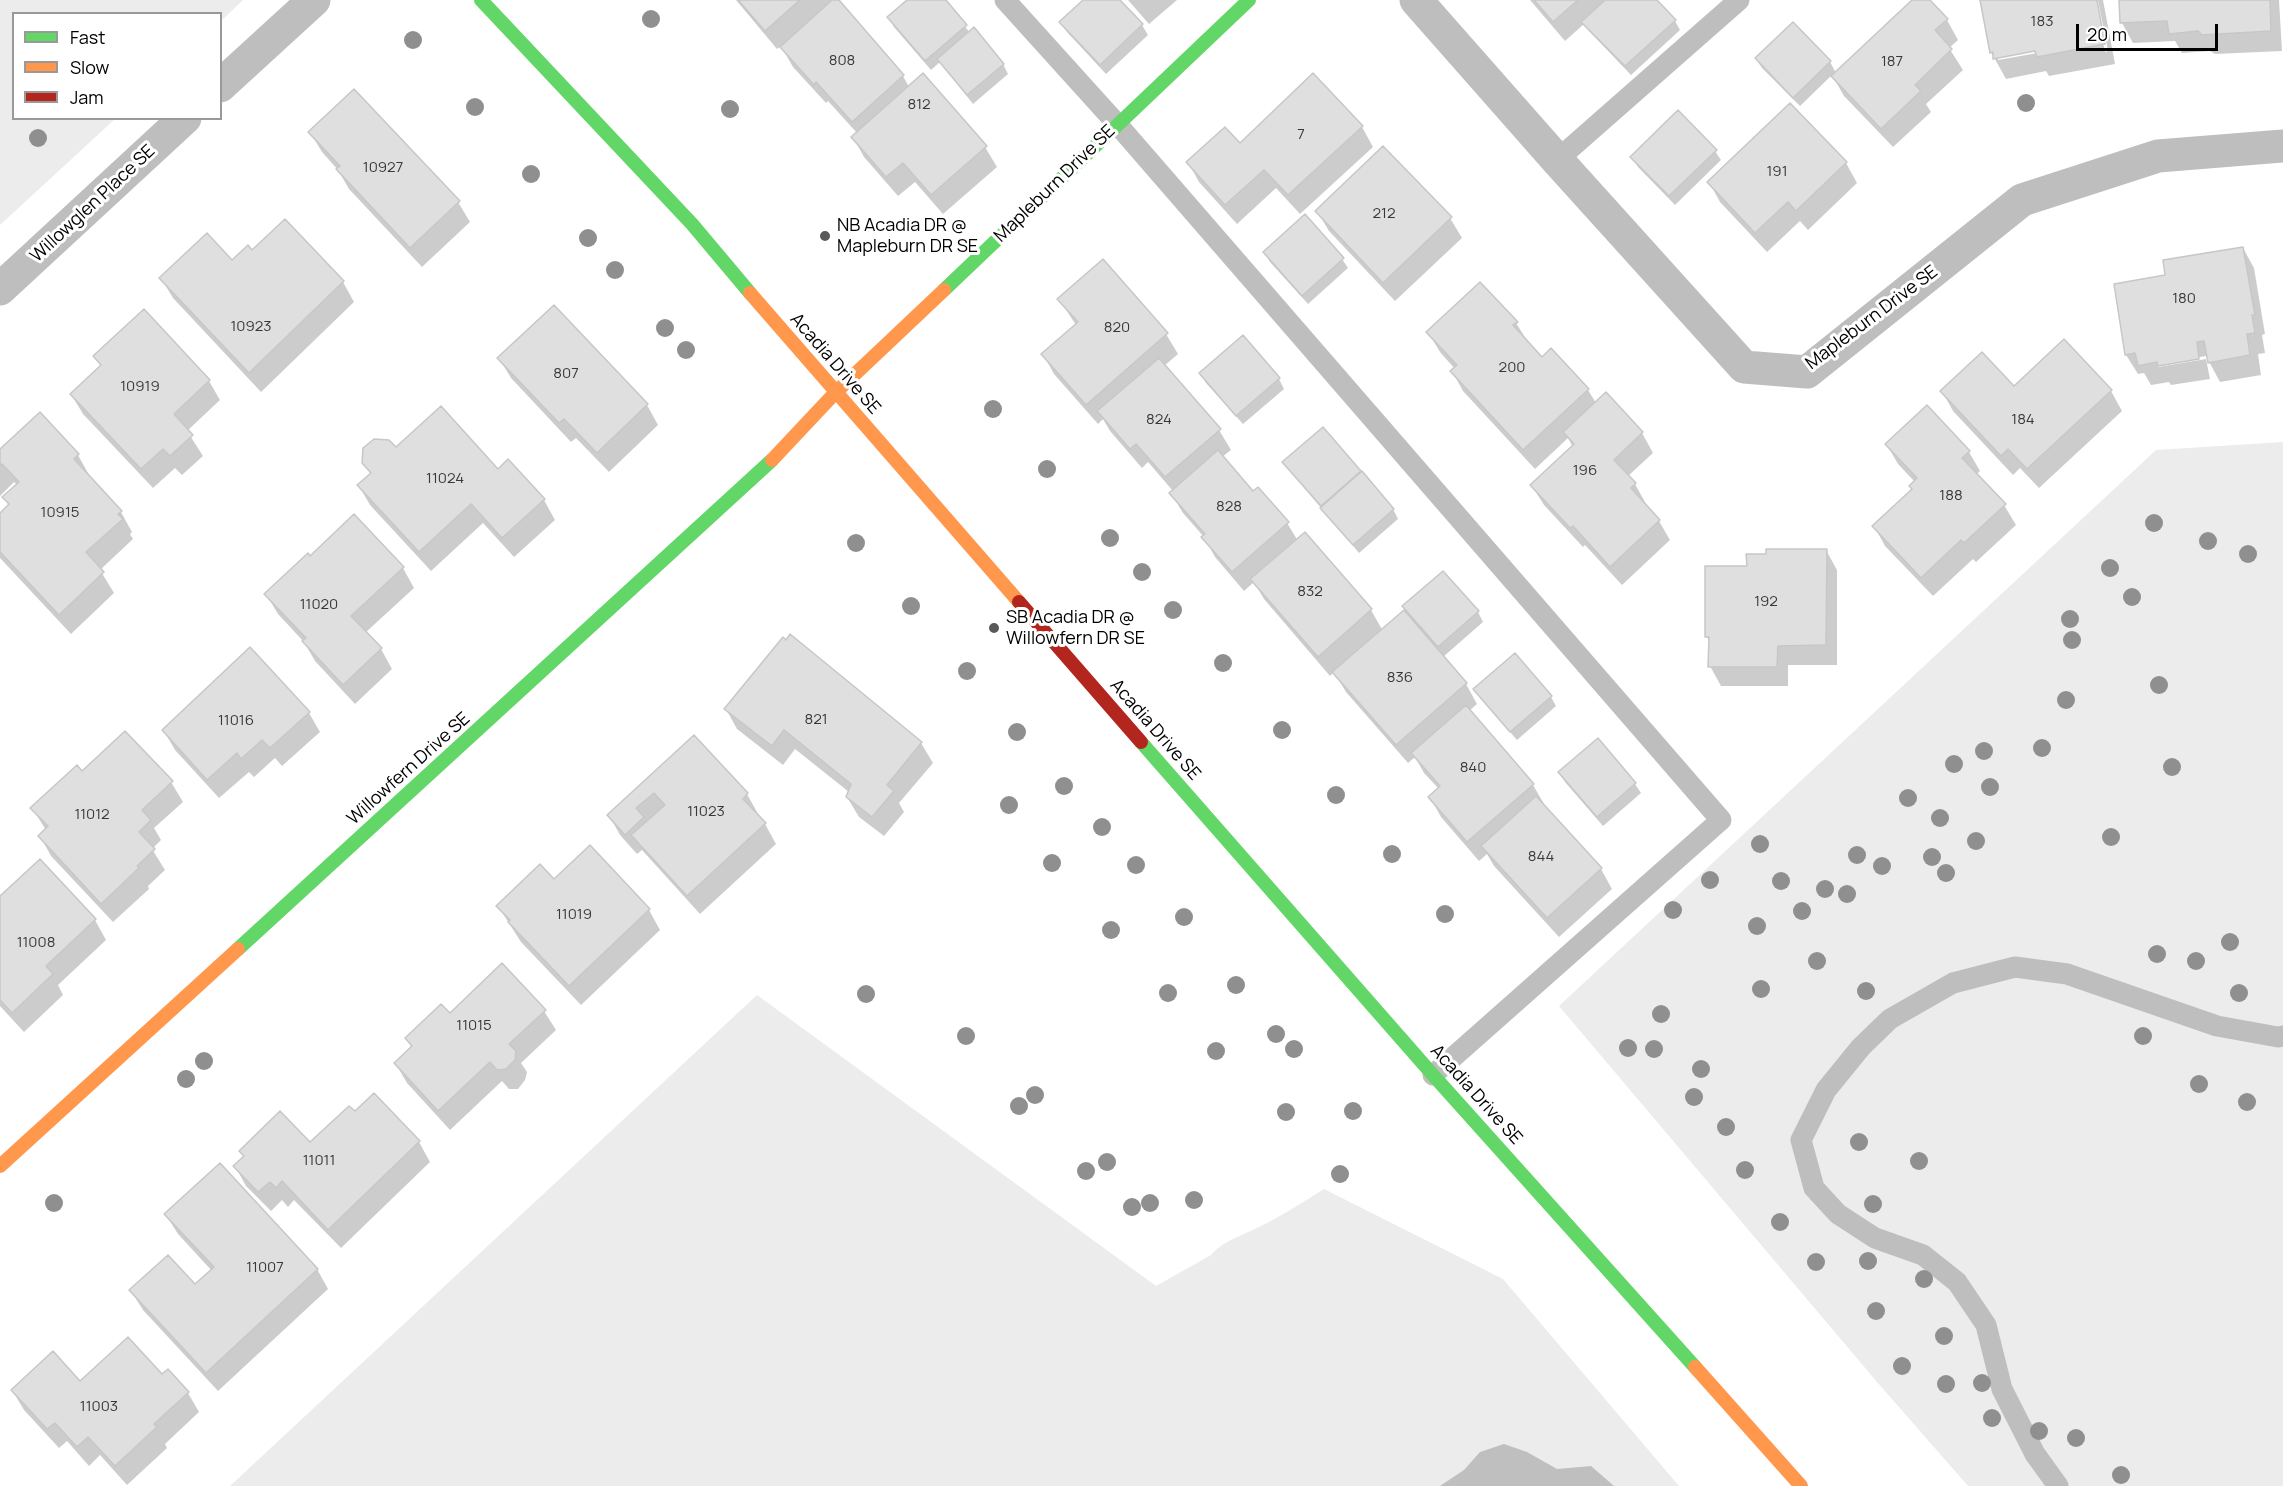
<!DOCTYPE html>
<style>
body{margin:0}
#map{position:relative;width:2283px;height:1486px;overflow:hidden;background:#fff;font-family:Manrope,sans-serif}
canvas{display:block}
.legend{position:absolute;left:12px;top:12px;width:210px;height:108px;box-sizing:border-box;background:#fff;border:2px solid #999;margin:0;padding:8px 10px;list-style:none;font-size:18px;color:#000}
.legend li{display:flex;align-items:center;gap:12px;height:30px}
.legend b{width:30px;border:2px solid #999}
.scale{position:absolute;left:2076px;top:24px;width:142px;height:27px;box-sizing:border-box;border:3px solid #000;border-top:0;padding-left:8px;font-size:18px;line-height:21px;white-space:nowrap;color:#000;-webkit-text-stroke:4px #fff;paint-order:stroke}
</style>
<div id="map">
<canvas width="2283" height="1486"></canvas>
<ul class="legend">
<li><b style="height:8px;background:#63d668"></b>Fast</li>
<li><b style="height:8px;background:#ff974d"></b>Slow</li>
<li><b style="height:8px;background:#b3261e"></b>Jam</li>
</ul>
<div class="scale">20 m</div>
</div>
<script>
const ctx = document.querySelector('canvas').getContext('2d');
ctx.lineJoin = 'round';
function fill(path, color) { ctx.fillStyle = color; ctx.fill(path, 'evenodd'); }
function strokePath(path, color, width, dash) { ctx.strokeStyle = color; ctx.lineWidth = width; ctx.lineCap = dash ? 'butt' : 'round'; ctx.setLineDash(dash || []); ctx.stroke(path); }
function label(font, color, halo, rows, align = 'center') {
  ctx.font = font + ' Manrope,sans-serif'; ctx.lineWidth = 6; ctx.setLineDash([]); ctx.textBaseline = 'middle'; ctx.strokeStyle = halo; ctx.fillStyle = color; for (const [text, x, y, turn = 0] of rows) {
    ctx.save(); ctx.translate(x, y); ctx.rotate((+turn || 0) * Math.PI / 180); ctx.textAlign = isNaN(turn) ? turn : align; if (halo) ctx.strokeText(text, 0, 0); ctx.fillText(text, 0, 0); ctx.restore();
  }
}
fill(new Path2D(`
 M0,0H243L221,21L220,14H14V118L115,119L0,225Z
 M2283,442V1486H1968L1877,1382L1559,1006L2156,450Z
 M757,995L1156,1286L1211,1255C1223,1241 1243,1235 1259,1227C1282,1216 1303,1202 1324,1189L1503,1279L1679,1486H230Z`), '#ececec');
fill(new Path2D(`
 M1504,1444L1527,1452L1557,1469L1591,1466L1614,1486H1440L1464,1470L1480,1452Z`), '#bfbfbf');
fill(new Path2D(`
 M736,0H837L903,76L909,87L985,147L997,167L943,214L915,182L898,196L864,157L853,137L857,133L828,101L826,103L793,67L781,46L777,49Z
 M909,0H944L970,33L1003,64L1008,74L973,104L940,62L931,70L894,27L889,17Z
 M1085,0H1118L1142,25L1148,35L1106,74L1067,32L1061,22Z
 M1128,0H1177L1149,24Z
 M1530,0H1655L1675,21L1680,30L1631,75L1589,31L1584,24L1565,41Z
 M1914,0H1928L1947,20L1958,40L1949,48L1963,70L1926,104L1931,112L1893,147L1844,96L1832,75L1800,106L1762,68L1756,59L1830,62L1836,73Z
 M1981,0H2095L2105,52L2108,51L2098,0H2103L2115,64L2049,76L2046,71L2006,79L1991,52ZM2043,49V52L1998,60V57Z
 M2120,0H2279L2282,51L2215,54L2210,51L2182,53L2175,41L2133,43L2122,23Z
 M1362,127L1373,147L1300,214L1276,188L1237,224L1199,182L1188,162L1240,145Z
 M310,132L458,202L470,222L422,267L349,189L338,170L322,152Z
 M1715,151L1721,160L1675,205L1638,167L1632,157Z
 M1846,163L1857,183L1808,230L1800,221L1767,252L1720,202L1709,182Z
 M1317,211L1450,218L1462,238L1395,301L1329,231Z
 M285,221L343,282L354,302L261,392L173,298L161,278L232,262L252,252Z
 M2243,248L2254,268L2265,334L2262,335L2265,353L2258,354L2261,375L2220,382L2206,356L2158,364V367L2206,359L2210,379L2171,385L2169,382L2151,385L2144,373L2138,374L2126,355L2115,285L2167,276Z
 M1265,252L1342,259L1348,268L1308,304L1270,262Z
 M1059,299L1166,334L1178,354L1164,366L1219,430L1231,450L1222,457L1253,493L1287,523L1298,541L1371,610L1383,631L1410,617L1404,607L1478,612L1483,622L1443,657L1466,684L1477,704L1469,711L1533,785L1544,804L1543,805L1601,869L1612,889L1559,937L1494,866L1487,854L1479,861L1441,817L1430,797L1439,789L1424,773L1415,757L1408,763L1346,692L1334,672L1330,676L1264,599L1254,582L1244,591L1215,557L1204,537L1183,513L1171,493L1173,491L1148,462L1142,468L1110,431L1103,419L1098,424L1054,374L1043,354L1076,325Z
 M1516,323L1528,342L1542,359L1588,390L1596,403L1642,433L1653,453L1628,476L1635,484L1646,504L1645,505L1659,521L1670,540L1622,585L1585,545L1583,547L1544,505L1532,486L1573,447L1568,438L1535,469L1463,391L1452,371L1455,369L1440,352L1428,332Z
 M1242,337L1279,379L1284,389L1243,424L1206,383L1201,373Z
 M95,356L209,381L220,400L187,431L203,456L182,475L175,468L153,488L83,414L71,394L101,367Z
 M499,358L647,405L658,425L609,472L576,438L571,442L511,378Z
 M2014,388L2111,391L2122,411L2039,488L2020,468L2013,475L1953,411L1942,391Z
 M40,414L78,455L89,475L88,476L121,512L132,532L130,534L133,539L100,570L114,593L71,634L0,558V515L9,506L4,497L17,485L14,482L0,496V451Z
 M1322,429L1393,509L1398,519L1359,553L1290,471L1284,462Z
 M1887,445L1969,452L1980,471L1976,475L2004,505L2016,525L1976,562L1973,559L1933,596L1885,546L1874,526L1913,490L1915,482L1898,464Z
 M508,461L544,500L555,520L514,557L483,523L431,571L370,505L359,486L371,475L364,462L498,471Z
 M1826,550L1837,570V665H1788V686H1721L1710,666V643L1707,637L1749,567Z
 M403,568L414,588L365,633L381,649L392,669L355,704L315,661L304,642L278,614L266,594Z
 M790,636L921,743L933,763L899,803L904,812L884,836L859,817L847,797L849,792L795,749L783,765L737,729L726,709Z
 M1475,689L1551,697L1556,706L1517,740L1481,699Z
 M309,713L320,732L282,766L275,758L254,777L249,772L219,798L175,750L164,731Z
 M694,737L747,794L758,814L757,816L765,824L776,844L700,914L642,850L637,854L620,835L609,815Z
 M1598,740L1635,784L1641,793L1603,826L1565,782L1560,773Z
 M82,773L171,782L183,802L154,828L161,840L152,849L165,870L148,886L149,889L113,922L51,856L40,836L46,830L32,808Z
 M40,861L95,920L106,940L58,985L63,995L24,1032L0,1006V899Z
 M554,881L649,910L660,930L581,1005L521,942L498,906Z
 M544,1011L556,1030L521,1063L527,1072L525,1080L518,1089H509L502,1081L450,1130L407,1083L396,1064L412,1048L407,1039L449,1015Z
 M354,1113L419,1142L430,1162L341,1248L294,1200L288,1207L282,1200L271,1211L246,1186L235,1166L244,1157L241,1151L310,1145Z
 M166,1215L317,1269L328,1289L218,1391L143,1310L131,1291L195,1286L212,1271L178,1234Z
 M162,1376L188,1393L199,1412L165,1444L167,1448L127,1485L100,1455L89,1466L67,1441L59,1448L24,1410L12,1390Z`), '#0003');
const building = new Path2D(`
 M738,0H800L765,31Z
 M832,0H839L904,75L852,122L816,82L814,85L780,47Z
 M907,0H946L967,25L925,61L887,17Z
 M1083,0H1120L1143,24L1100,65L1059,22Z
 M1534,0H1578L1553,22Z
 M1605,0H1657L1676,20L1625,66L1581,22Z
 M1912,0H1930L1948,19L1935,30L1952,49L1915,85L1921,91L1881,129L1831,76Z
 M1980,0H2097L2105,44L2037,57L2035,51L1993,59V52L1990,53Z
 M2119,0H2270L2271,31L2202,35L2198,31L2169,34L2167,21L2120,23Z
 M1793,22L1831,61L1793,98L1755,58Z
 M974,27L1004,64L967,95L937,59Z
 M923,73L987,146L931,195L903,163L886,177L851,137Z
 M1313,73L1363,126L1288,195L1264,170L1225,205L1186,162L1225,127L1240,143Z
 M354,89L460,201L410,248L336,169L340,166L308,132Z
 M1790,103L1847,162L1796,211L1788,202L1755,233L1707,182Z
 M1678,110L1717,150L1669,196L1630,157Z
 M1383,146L1452,217L1383,283L1315,211Z
 M1305,214L1344,258L1302,296L1263,252Z
 M285,219L344,281L249,373L159,278L207,233L232,260L248,245L252,250Z
 M2243,247L2255,315H2252L2255,333L2247,334L2250,355L2208,363L2204,341L2197,342L2199,359L2158,366L2157,362L2138,366L2135,353L2125,355L2114,284L2165,275L2163,260Z
 M1103,259L1168,333L1086,405L1041,354L1078,322L1057,299Z
 M1480,282L1518,322L1513,325L1542,357L1551,348L1589,389L1523,450L1450,371L1457,365L1426,332Z
 M554,305L648,404L597,453L564,419L559,423L497,358Z
 M144,309L210,380L174,414L193,435L170,456L163,449L141,469L70,394L101,365L93,356Z
 M1243,335L1280,378L1236,416L1199,373Z
 M2064,339L2112,390L2027,469L2008,449L2001,456L1940,391L1982,352L2014,386Z
 M1159,358L1221,429L1165,477L1136,444L1130,449L1097,411Z
 M1606,392L1643,432L1614,460L1636,483L1631,488L1660,520L1610,567L1573,526L1570,528L1530,485L1574,444L1563,432Z
 M1927,405L1970,451L1962,458L2006,504L1964,543L1961,540L1921,578L1872,526L1912,489L1909,486L1917,478L1885,444Z
 M441,406L498,469L508,459L545,499L502,538L471,504L419,552L357,485L371,473L362,463L363,448L374,439L389,440L396,447Z
 M40,412L79,454L74,459L122,511L118,514L123,519L86,552L104,572L59,615L0,552V513L9,504L2,497L19,482L2,464L0,466V449Z
 M1323,427L1361,471L1321,506L1282,462Z
 M1218,450L1253,491L1258,487L1289,522L1232,572L1201,537L1205,534L1169,493Z
 M1362,471L1394,509L1353,545L1320,508Z
 M354,514L404,567L351,616L382,648L343,685L302,641L306,638L264,594L308,553L310,556Z
 M1305,532L1372,609L1318,657L1250,579Z
 M1766,549H1827L1826,645L1778,646L1777,667H1708L1709,637H1705V566H1747L1746,554H1766Z
 M1443,571L1479,611L1438,647L1402,606Z
 M1404,610L1467,683L1396,745L1332,672Z
 M790,634L922,742L887,785L894,791L872,817L846,797L851,784L784,730L772,746L724,709L783,637L786,640Z
 M250,647L310,712L270,748L262,740L241,759L237,753L207,780L162,730Z
 M1515,653L1552,696L1510,732L1473,689Z
 M1466,705L1534,784L1467,842L1428,797L1440,786L1411,753Z
 M125,731L173,781L142,810L151,820L139,832L155,849L137,866L139,868L101,904L38,836L48,826L30,808L77,765L82,771Z
 M694,735L748,793L743,799L766,823L687,896L631,835L665,805L654,793L636,808L644,817L625,835L607,815Z
 M1598,738L1636,783L1597,817L1558,772Z
 M1536,796L1602,868L1547,918L1481,846Z
 M590,845L650,909L569,986L508,922L510,920L496,906L540,864L554,879Z
 M40,859L96,919L46,966L53,974L12,1013L0,1000V896Z
 M502,963L546,1010L509,1044L516,1051L515,1060L506,1069L497,1070L490,1062L438,1111L394,1063L412,1046L405,1038L441,1004L450,1013Z
 M374,1093L420,1141L328,1230L282,1181L276,1188L270,1182L258,1192L233,1166L244,1156L239,1151L280,1111L310,1142L349,1106L355,1111Z
 M220,1163L318,1269L206,1373L129,1290L168,1255L195,1284L214,1267L164,1214Z
 M128,1337L162,1374L168,1369L189,1392L154,1424L157,1427L115,1466L88,1437L77,1447L55,1423L47,1429L11,1390L53,1351L80,1381Z`);
fill(building, '#dfdfdf');
strokePath(building, '#c7c7c7', 1.5);
strokePath(new Path2D(`
 M1005,0L1118,125L1721,820L1433,1075
 M1557,160L1739,0
 M2058,1486L2035,1454L2002,1389L1986,1325L1957,1282L1923,1255L1875,1238L1838,1214L1814,1188L1801,1140L1826,1090L1861,1047L1890,1019L1953,983L2015,967L2067,974L2217,1026L2278,1037L2283,1036`), '#bebebe', 21);
strokePath(new Path2D(`
 M1416,0L1557,160L1744,367L1807,372L2022,200L2158,156L2283,146
 M220,86L314,0
 M0,289L185,118`), '#bebebe', 33);
strokePath(new Path2D(`
 M481,0L692,224L750,293
 M944,290L1249,0
 M1141,742L1433,1075L1695,1367
 M238,949L772,460`), '#63d668', 14);
strokePath(new Path2D(`
 M750,293L1019,602
 M772,460L835,393L944,290
 M0,1166L238,949
 M1695,1367L1801,1486`), '#ff974d', 14);
strokePath(new Path2D(`
 M1019,602L1141,742`), '#b3261e', 14);
ctx.fillStyle = '#8f8f8f';
for (const [x, y] of [
 [651,19],
 [413,40],
 [2026,103],
 [475,107],
 [730,109],
 [38,138],
 [531,174],
 [588,238],
 [615,270],
 [665,328],
 [686,350],
 [993,409],
 [1047,469],
 [2154,523],
 [1110,538],
 [2208,541],
 [856,543],
 [2248,554],
 [2110,568],
 [1142,572],
 [2132,597],
 [911,606],
 [1173,610],
 [2070,619],
 [2072,640],
 [1223,663],
 [967,671],
 [2159,685],
 [2066,700],
 [1282,730],
 [1017,732],
 [2042,748],
 [1984,751],
 [1954,764],
 [2172,767],
 [1064,786],
 [1990,787],
 [1336,795],
 [1908,798],
 [1009,805],
 [1940,818],
 [1102,827],
 [2111,837],
 [1976,841],
 [1760,844],
 [1392,854],
 [1857,855],
 [1932,857],
 [1052,863],
 [1136,865],
 [1882,866],
 [1946,873],
 [1710,880],
 [1781,881],
 [1825,889],
 [1847,894],
 [1673,910],
 [1802,911],
 [1445,914],
 [1184,917],
 [1757,926],
 [1111,930],
 [2230,942],
 [2157,954],
 [1817,961],
 [2196,961],
 [1236,985],
 [1761,989],
 [1866,991],
 [1168,993],
 [2239,993],
 [866,994],
 [1661,1014],
 [1276,1034],
 [966,1036],
 [2143,1036],
 [1628,1048],
 [1294,1049],
 [1654,1049],
 [1216,1051],
 [204,1061],
 [1701,1069],
 [186,1079],
 [2199,1084],
 [1035,1095],
 [1694,1097],
 [2247,1102],
 [1019,1106],
 [1353,1111],
 [1286,1112],
 [1726,1127],
 [1859,1142],
 [1919,1161],
 [1107,1162],
 [1745,1170],
 [1086,1171],
 [1340,1174],
 [1194,1200],
 [54,1203],
 [1150,1203],
 [1873,1204],
 [1132,1207],
 [1780,1222],
 [1868,1261],
 [1816,1262],
 [1924,1279],
 [1876,1311],
 [1944,1336],
 [1902,1366],
 [1982,1383],
 [1946,1384],
 [1992,1418],
 [2039,1431],
 [2076,1438],
 [2121,1475]
]) { ctx.beginPath(); ctx.arc(x, y, 9, 0, 2 * Math.PI); ctx.fill(); }
for (const [x, y, r, color] of [
 [825,236,6,"#595959"],
 [994,628,6,"#595959"]
]) { const dot = new Path2D(); dot.arc(x, y, r, 0, 2 * Math.PI); ctx.fillStyle = color; ctx.fill(dot); strokePath(dot, '#fff', 2); }
label('15px', '#383838', null, [
 ["183",2042,22],
 ["808",842,61],
 ["187",1892,62],
 ["812",919,105],
 ["7",1301,135],
 ["10927",383,168],
 ["191",1777,172],
 ["212",1384,214],
 ["180",2184,299],
 ["10923",251,327],
 ["820",1117,328],
 ["200",1512,368],
 ["807",566,374],
 ["10919",140,387],
 ["824",1159,420],
 ["184",2023,420],
 ["196",1585,471],
 ["11024",445,479],
 ["188",1951,496],
 ["828",1229,507],
 ["10915",60,513],
 ["832",1310,592],
 ["192",1766,602],
 ["11020",319,605],
 ["836",1400,678],
 ["821",816,720],
 ["11016",236,721],
 ["840",1473,768],
 ["11023",706,812],
 ["11012",92,815],
 ["844",1541,857],
 ["11019",574,915],
 ["11008",36,943],
 ["11015",474,1026],
 ["11011",319,1161],
 ["11007",265,1268],
 ["11003",99,1407]
]);
label('18px', '#000', '#fff', [
 ["Mapleburn Drive SE",1055,184,-44],
 ["Willowglen Place SE",93,204,-43],
 ["Mapleburn Drive SE",1872,318,-37],
 ["Acadia Drive SE",835,364,49],
 ["Acadia Drive SE",1155,730,49],
 ["Willowfern Drive SE",409,769,-42],
 ["Acadia Drive SE",1476,1095,48]
]);
label('18px', '#000', '#fff', [
 ["NB Acadia DR @",837,226],
 ["Mapleburn DR SE",837,247],
 ["SB Acadia DR @",1006,618],
 ["Willowfern DR SE",1006,639]
], 'left');
</script>
